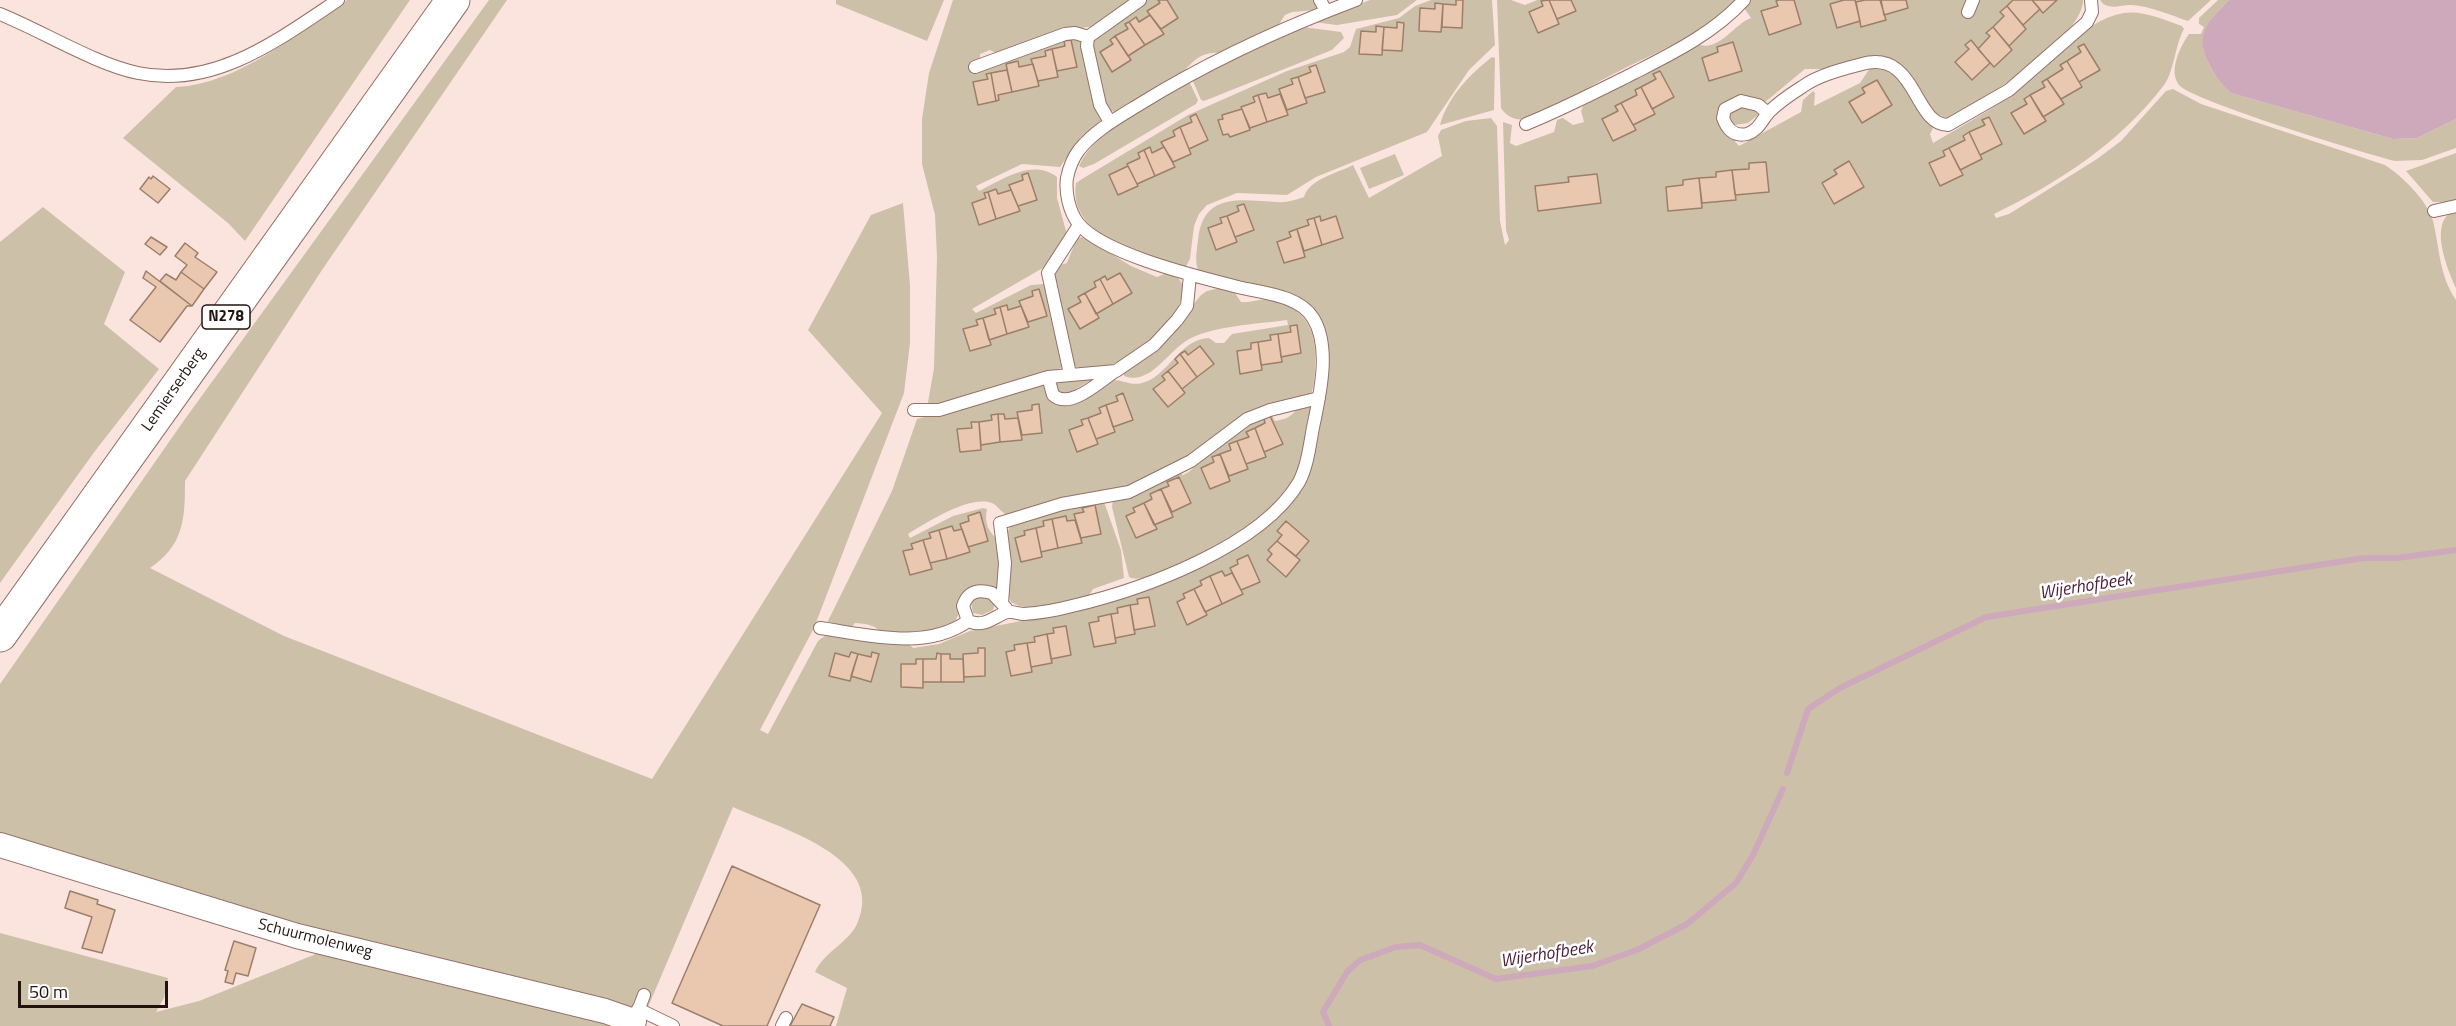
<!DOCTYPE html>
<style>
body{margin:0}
#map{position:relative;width:2456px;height:1026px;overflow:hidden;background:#fce4de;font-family:"Titillium Web",sans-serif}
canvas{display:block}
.scale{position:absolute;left:18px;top:981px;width:150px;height:27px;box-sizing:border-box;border:3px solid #211410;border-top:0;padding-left:8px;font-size:18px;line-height:21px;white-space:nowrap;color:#211410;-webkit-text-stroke:4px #fff;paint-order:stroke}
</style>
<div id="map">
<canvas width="2456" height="1026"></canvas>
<div class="scale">50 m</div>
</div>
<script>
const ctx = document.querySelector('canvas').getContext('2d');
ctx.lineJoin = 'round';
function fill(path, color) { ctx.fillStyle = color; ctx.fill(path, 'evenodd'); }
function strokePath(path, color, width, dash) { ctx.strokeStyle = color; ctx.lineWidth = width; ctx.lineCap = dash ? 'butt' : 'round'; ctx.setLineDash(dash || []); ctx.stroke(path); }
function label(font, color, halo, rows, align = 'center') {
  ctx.font = font + ' "Titillium Web",sans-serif'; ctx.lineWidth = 5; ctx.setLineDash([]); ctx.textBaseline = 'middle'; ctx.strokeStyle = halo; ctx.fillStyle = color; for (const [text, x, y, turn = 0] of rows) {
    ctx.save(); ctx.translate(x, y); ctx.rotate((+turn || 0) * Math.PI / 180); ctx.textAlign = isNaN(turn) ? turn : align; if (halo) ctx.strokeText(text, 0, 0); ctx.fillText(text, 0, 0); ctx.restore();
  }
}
fill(new Path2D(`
 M347,0H410L245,241L228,223L123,138L176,87C239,84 297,33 347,0Z
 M489,0H507L322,270L185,481C185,519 184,545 150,568L284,636L652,779L882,413L808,330L871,215L903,203L910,285V343L904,393L814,628L760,730L768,734L818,641L826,635L909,644L913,648L939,644L970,631L1057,614L1149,587L1287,505L1325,385L1317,315L1199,272C1194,262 1197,250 1198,240C1203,190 1244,201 1278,202C1286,203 1294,200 1301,198L1304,197C1309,179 1338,173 1353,165L1369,198L1442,156L1438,136L1441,130L1466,121L1491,118L1497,126L1500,221L1505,245L1509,240L1506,230L1503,122L1512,125L1510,143L1516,146L1554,132L1557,120L1563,118L1573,125L1584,122L1581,111L1583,106L1700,45C1721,50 1734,24 1751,18L1744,8L1751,0H2083V2C2079,41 1982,100 1949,119L1935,113L1907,73L1875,57L1824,69H1805L1764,103C1747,99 1736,93 1722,106V127L1739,146L1801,112L1803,100L1813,91L1815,93L1814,106L1860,83L1870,68C1901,66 1918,105 1933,128L1930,134L1933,143C1959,128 1987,112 2012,95C2048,70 2080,20 2124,13C2143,10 2165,20 2182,26L2184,29C2175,45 2174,72 2164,85C2120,143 2058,183 1994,214L1996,218L2009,214L2097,159L2121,141L2166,91L2173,89L2201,104L2385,165C2403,177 2427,200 2433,221C2440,249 2439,275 2456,300V1026H836L847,988L815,972C824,952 848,943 857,924C888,856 777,828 733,807L640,1026H0V933L168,978L164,998L156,1012L199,1001L336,946L0,837V684L185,419Z
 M836,0H944L927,41L836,4Z
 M953,0H1135L1095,26L1068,30L998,54L990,50L980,54V61L1068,38L1081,39L1101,121L1081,137L1060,167L1022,164L976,186L979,191C1002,180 1032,158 1057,177V198L1066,231L1070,233L1048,265L972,309L976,313L1031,285L1044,284L1064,361L1061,368L927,408L934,368L937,257L935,215L922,164V119L929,73Z
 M1145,0H1316L1318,4L1316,10L1292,12L1285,15L1278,26L1219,53C1202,51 1191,62 1182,74L1115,113L1106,107L1093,58L1092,41Z
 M1370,0H1417L1397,15L1337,25L1313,22Z
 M1431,0H1492L1495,45L1469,70L1427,132L1316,177L1287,195L1237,193L1207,205L1199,214L1194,226L1190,259L1185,268C1146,255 1067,238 1076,183L1082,179L1188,115L1287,71L1344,52L1350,47L1356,29L1399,18L1415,6Z
 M1497,0H1511L1525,5L1537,0H1736C1698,38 1648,55 1602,80C1578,93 1551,113 1524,119C1515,121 1505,115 1501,108Z
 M2100,0H2211L2188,21C2170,15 2150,6 2131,5C2120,5 2107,11 2100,0Z
 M2218,0H2229C2210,18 2195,36 2208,62C2214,74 2220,84 2231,93L2393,139L2417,138L2456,119V148L2422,160L2395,161C2366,154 2190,100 2179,85C2168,71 2180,47 2189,34H2201L2204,27L2199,24V18Z
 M1303,27L1341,32L1344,38L1332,50L1204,101L1201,100L1192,79Z
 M1492,57L1495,58L1494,110L1440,125C1447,98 1470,74 1492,57Z
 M1189,81L1198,100L1196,104L1094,164L1083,168L1079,166C1095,130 1156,101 1189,81Z
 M1740,105L1753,108L1758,115L1748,123L1734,125L1729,121V112Z
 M2456,153V202H2433L2406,171Z
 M1395,154L1404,175L1369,189L1360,168Z
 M43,207L125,272L104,324L159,369L95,451L0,583V242Z
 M2456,210V288C2447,268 2427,220 2456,210Z
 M1084,237L1131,266L1157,277L1167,273C1171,274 1176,276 1179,279C1203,307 1108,390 1073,365L1054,274L1060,265L1067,263L1077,238Z
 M1220,288L1235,293L1241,302C1252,303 1261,298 1268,300C1306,307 1318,330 1315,367C1315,376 1314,386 1311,394L1243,417L1195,453L1126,490L1007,515C1001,512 997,505 992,503C969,495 928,522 908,534L910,538L953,516L983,508L987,509C984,522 988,533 999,540L1000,592L986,586L959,613L955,622L945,627L914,634L881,633C875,624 865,624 855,623L851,628L827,623L892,491L917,419L1042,384L1081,401L1113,380C1123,380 1131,386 1142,383C1168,377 1179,339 1209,338L1216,343H1224L1232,334L1288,325L1287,320C1259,324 1209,326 1186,341C1167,353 1149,386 1124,376V373L1159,347L1201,295L1207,291Z
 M1091,380L1069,393L1059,392L1055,386L1059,381Z
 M1311,405C1308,427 1306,456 1296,476C1288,493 1270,508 1255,520C1237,534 1149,589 1129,577L1112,507L1113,499L1178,472L1183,475C1192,471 1194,467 1200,460C1210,447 1255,421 1271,413L1275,421C1285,419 1291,418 1297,408Z
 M1104,502L1121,550L1124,578L1093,589L1088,597C1065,603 1033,615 1011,602L1009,597L1006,535L1010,527L1050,511Z
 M987,595L995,603L993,610L982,615L973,613L971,602L975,598Z`), '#cdc0a9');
fill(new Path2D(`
 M2229,0H2456V119L2417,138L2393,139L2231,93C2220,84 2214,74 2208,62C2194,34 2210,19 2229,0Z`), '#cea8bb');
strokePath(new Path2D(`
 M1787,773L1808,709L1840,688L1986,617L2364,558H2397L2456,550
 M1329,1026L1323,1012L1347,972L1360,960L1396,947L1420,945L1496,979L1592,966L1637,950L1687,924L1736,883L1753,855L1783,789`), '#cea8bb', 6);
const building = new Path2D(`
 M1158,0H1167L1178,18L1161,29L1147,11L1160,3Z
 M1456,0H1463L1462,28L1442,27L1443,4L1456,5Z
 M1549,0H1571L1576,11L1557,19Z
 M1549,0L1559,24L1538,33L1529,12L1543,6L1541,1Z
 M1794,0L1801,24L1769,35L1761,11L1778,6L1776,1L1779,0Z
 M1844,0H1855L1860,21L1837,28L1830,4Z
 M1865,0H1880L1886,20L1861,27L1856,2Z
 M1881,0H1906L1908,8L1884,15Z
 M2013,0H2032L2040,9L2023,25L2007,6Z
 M2032,0H2057L2043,13Z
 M1435,3L1443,4L1441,32L1419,31L1420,8L1435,9Z
 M2007,6L2026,29L2009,46L1993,27L2004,16L2000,12Z
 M1150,15L1164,34L1145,45L1129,22L1136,17L1139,22Z
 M1129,22L1145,45L1128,56L1115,36L1128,29L1125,24Z
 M1397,22L1404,23L1402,51L1382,50L1384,27L1397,28Z
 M1376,26L1384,27L1382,55L1359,54L1361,31L1376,32Z
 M1993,27L2012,50L1994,67L1978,49L1990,36L1986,33Z
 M1115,36L1131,60L1112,72L1100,52L1113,44L1110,40Z
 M1071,40L1077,67L1057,71L1052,49L1065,46L1064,41Z
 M1971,40L1990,63L1972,80L1955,62L1969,49L1965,45Z
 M1733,42L1742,71L1709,81L1702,58L1718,52L1717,47Z
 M2084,44L2100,70L2079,82L2067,61L2081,52L2078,47Z
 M1052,49L1058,77L1038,81L1031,59L1046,56L1045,51Z
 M1018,61L1019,67L1033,64L1039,86L1012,92L1006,64Z
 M2067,61L2082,87L2061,99L2047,79L2063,69L2060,65Z
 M1316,65L1325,92L1305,98L1298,77L1311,72L1309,67Z
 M1007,70L1012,92L998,95L999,100L996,101L991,73Z
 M1660,71L1674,97L1652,109L1641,87L1656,79L1653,74Z
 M991,73L996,101L978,105L973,82L988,79L986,74Z
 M1298,77L1307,103L1287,110L1279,89L1293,84L1291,79Z
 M2047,79L2064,104L2043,117L2030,95L2045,87L2042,82Z
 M1877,80L1892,105L1862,123L1849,102L1865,93L1862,88Z
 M1641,87L1655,114L1633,125L1621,103L1637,95L1635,90Z
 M1266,93L1268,98L1280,94L1288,115L1267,122L1258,95Z
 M1258,95L1267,122L1250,128L1241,107L1255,102L1253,97Z
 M2030,95L2046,121L2024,134L2011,113L2027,104L2024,99Z
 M1621,103L1636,130L1613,141L1602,119L1618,111L1615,106Z
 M1242,109L1250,130L1230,137L1228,134L1223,135L1218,120L1223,119L1222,115Z
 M1196,114L1208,140L1189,149L1180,127L1192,122L1190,117Z
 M1989,117L2002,144L1980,155L1969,132L1985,125L1982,120Z
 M1180,127L1191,154L1173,162L1161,142L1175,136L1173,131Z
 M1969,132L1982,159L1960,170L1949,148L1965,140L1963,136Z
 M1150,147L1152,153L1164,147L1175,167L1155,176L1144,150Z
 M1949,148L1963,175L1940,186L1929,163L1945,156L1943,151Z
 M1144,150L1155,176L1137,184L1127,164L1140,158L1138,153Z
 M1849,161L1864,187L1834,204L1822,183L1837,174L1834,170Z
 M1766,162L1769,192L1735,195L1732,170L1749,169V163Z
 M1128,166L1138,186L1118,195L1109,175Z
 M1732,170L1736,200L1702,203L1699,178L1716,177V172Z
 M1028,173L1037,200L1018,206L1009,185L1023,180L1022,175Z
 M1597,174L1601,203L1538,211L1535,186L1569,182L1568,177Z
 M153,176L170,189L158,203L140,189L149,177L151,179Z
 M1699,178L1702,208L1668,211L1666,187L1683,185V180Z
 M996,189L998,194L1011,190L1020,211L996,219L988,192Z
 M988,192L996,219L979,225L972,203L986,198L984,193Z
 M1244,204L1254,230L1235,237L1227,216L1239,211L1237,206Z
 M1227,216L1237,242L1216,250L1208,228L1222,223L1220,218Z
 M1320,216L1321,221L1336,216L1343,238L1322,245L1314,218Z
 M1314,218L1322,245L1304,251L1297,229L1309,225L1307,220Z
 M1297,229L1305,257L1284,263L1277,242L1291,237L1289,232Z
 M151,237L167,247L160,255L145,244Z
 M185,243L198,253L195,257L217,272L204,289L181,272L187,265L175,256Z
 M146,271L192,306H187L160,342L130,320L156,287L143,278Z
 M181,272L204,289L192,306L160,281L166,274L176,280Z
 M1120,273L1132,293L1113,304L1100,279L1105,276L1107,280Z
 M1100,279L1113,304L1096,314L1085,293L1096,287L1094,282Z
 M1039,289L1047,316L1028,322L1019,301L1033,296L1032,291Z
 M1085,293L1099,318L1080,329L1068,309L1081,302L1078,297Z
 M1007,305L1008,310L1021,306L1029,327L1007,334L1000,307Z
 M1000,307L1007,334L989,340L983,318L996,314L994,309Z
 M983,318L991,345L970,351L963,329L978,325L976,320Z
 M1297,325L1301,353L1281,357L1278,334L1291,332L1290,326Z
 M1278,334L1282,362L1261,365L1258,342L1271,340L1270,335Z
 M1258,342L1262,370L1240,374L1237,351L1251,349V343Z
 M1200,346L1214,364L1197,377L1180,354L1185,351L1188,355Z
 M1180,354L1197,377L1182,389L1168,371L1178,363L1175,359Z
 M1168,371L1185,393L1168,407L1153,389L1165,380L1162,376Z
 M1123,393L1133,420L1113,427L1106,405L1118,401L1116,396Z
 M1039,404L1042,433L1022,435L1017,412L1032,410V405Z
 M1106,405L1115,432L1096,439L1088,418L1101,413L1099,408Z
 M998,414L1000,442L981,445L979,422L992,420L991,415Z
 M998,414H1004L1005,419L1018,418L1022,440L1000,442Z
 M1270,416L1283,444L1264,452L1255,428L1265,423L1264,419Z
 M1088,418L1098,444L1077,452L1069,430L1083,425L1081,420Z
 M971,422H979L981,450L960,452L957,429L972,428Z
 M1255,428L1266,457L1246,464L1237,441L1249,437L1246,432Z
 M1237,441L1248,469L1229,476L1220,454L1231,450L1229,444Z
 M1220,454L1230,481L1210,489L1201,468L1214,462L1212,457Z
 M1179,477L1191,503L1172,512L1161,489L1169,486L1167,482Z
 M1161,489L1173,517L1154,525L1144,503L1152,499L1150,494Z
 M1144,503L1157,529L1136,538L1126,516L1135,512L1133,508Z
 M1095,505L1101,534L1081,538L1074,514L1084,512L1082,508Z
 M980,512L988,541L968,547L960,524L969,521L968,516Z
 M1066,516L1067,521L1075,520L1082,543L1058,548L1052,519Z
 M1052,519L1058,548L1041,552L1036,528L1044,526L1043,521Z
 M1286,521L1309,541L1296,556L1277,541L1282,535L1277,531Z
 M952,526L954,531L962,529L970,552L947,559L939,530Z
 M1036,528L1042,557L1021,562L1015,538L1025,535L1024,531Z
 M939,530L947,559L930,563L923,540L931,538L929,533Z
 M923,540L932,569L910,575L903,551L913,549L911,544Z
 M1277,541L1300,560L1286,577L1267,560L1272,554L1268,550Z
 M1248,555L1260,582L1241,590L1230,568L1238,564L1237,560Z
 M1222,571L1225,576L1232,573L1243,594L1222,604L1210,576Z
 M1210,576L1222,604L1205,612L1194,589L1202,585L1200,581Z
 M1194,589L1207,615L1187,625L1177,602L1185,598L1183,594Z
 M1149,597L1155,626L1134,630L1130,605L1138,604L1137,599Z
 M1130,605L1135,634L1115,638L1111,614L1118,613L1117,608Z
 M1111,614L1116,643L1094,647L1089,623L1099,621L1098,617Z
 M1066,626L1071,655L1051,659L1047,634L1054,633L1053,628Z
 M1047,634L1052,663L1031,667L1027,643L1035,642L1034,637Z
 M1027,643L1032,672L1011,676L1006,652L1015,650L1014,645Z
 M978,648H985V676L964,677L963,654L978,653Z
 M851,652L858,654L850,681L829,676L835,653L849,657Z
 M872,652L879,654L871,682L851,676L858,654L871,657Z
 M937,653L941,654V682H923V659H936Z
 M941,654H950V659H963L964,682H941Z
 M916,659H923V688L901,687V664H916Z
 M732,866L820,905L767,1026H723L672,1003Z
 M70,891L98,900L97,904L115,910L102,953L82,948L92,917L65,908Z
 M234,941L256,948L248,976L236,973L233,984L225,982L228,971L225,970Z
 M802,1004L834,1017L830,1026H790Z`);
fill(building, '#eac8b0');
strokePath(building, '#9c7f6a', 1.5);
const service = new Path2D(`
 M1320,0L1326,11
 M1968,12L1973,0
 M0,14C42,31 95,64 138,73C214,89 278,40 338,0
 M975,67L1065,34L1075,33L1088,37
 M1768,113L1758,105L1741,101L1725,109L1723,118C1727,129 1734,137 1747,134C1759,130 1761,121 1769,112C1778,103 1791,94 1802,87C1818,75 1843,69 1862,64C1917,49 1913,125 1948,125L2009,90L2087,22L2092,12L2091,0
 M1110,122L1100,105L1087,46L1088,37L1140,0
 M1526,124C1563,109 1598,91 1634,73C1673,53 1714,33 1744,0
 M2434,211L2456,206
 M1070,374L1048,273L1079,225
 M1048,377L1053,395C1070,410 1099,382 1114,372
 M914,410H939L1048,377L1116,371L1154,345L1177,320L1187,306L1190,275
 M1002,603L1005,563L1000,523L1062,504L1129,492L1191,461L1247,419L1270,410L1319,398
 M968,621L963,606C968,591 978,589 992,593L1006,608
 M820,628C868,635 926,651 968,621C985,628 993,617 1007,612C1011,611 1019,614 1024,614C1040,613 1057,610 1072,606C1141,590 1261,547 1299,482C1309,463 1310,439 1315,418C1321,389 1330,345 1313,318C1299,295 1262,293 1238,287C1199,277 1102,254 1078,223C1069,211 1065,192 1067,178C1069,168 1073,158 1079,150C1095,130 1119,117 1140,104C1208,62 1282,28 1356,0
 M638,1009L673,1026
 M636,1016L644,995
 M782,1026L786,1018`);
const minor = new Path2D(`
 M0,845L297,936L605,1011L634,1021L632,1026`);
const primary = new Path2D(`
 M0,635L453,0`);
strokePath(service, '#947168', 14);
strokePath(minor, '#947168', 26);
strokePath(primary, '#947168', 35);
strokePath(service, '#fff', 12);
strokePath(minor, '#fff', 24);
strokePath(primary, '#fff', 33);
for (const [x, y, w] of [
 [226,317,48]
]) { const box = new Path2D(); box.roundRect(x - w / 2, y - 12, w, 24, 4.5); ctx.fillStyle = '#fff'; ctx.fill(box); strokePath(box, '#211410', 1.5); }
label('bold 15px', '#211410', null, [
 ["N278",226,317]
]);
label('16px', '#211410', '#fff', [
 ["Lemierserberg",174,390,-55],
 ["Schuurmolenweg",315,939,14]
]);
label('italic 18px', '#4d1e39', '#fff', [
 ["Wijerhofbeek",2086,587,-9],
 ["Wijerhofbeek",1547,955,-9]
]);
</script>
